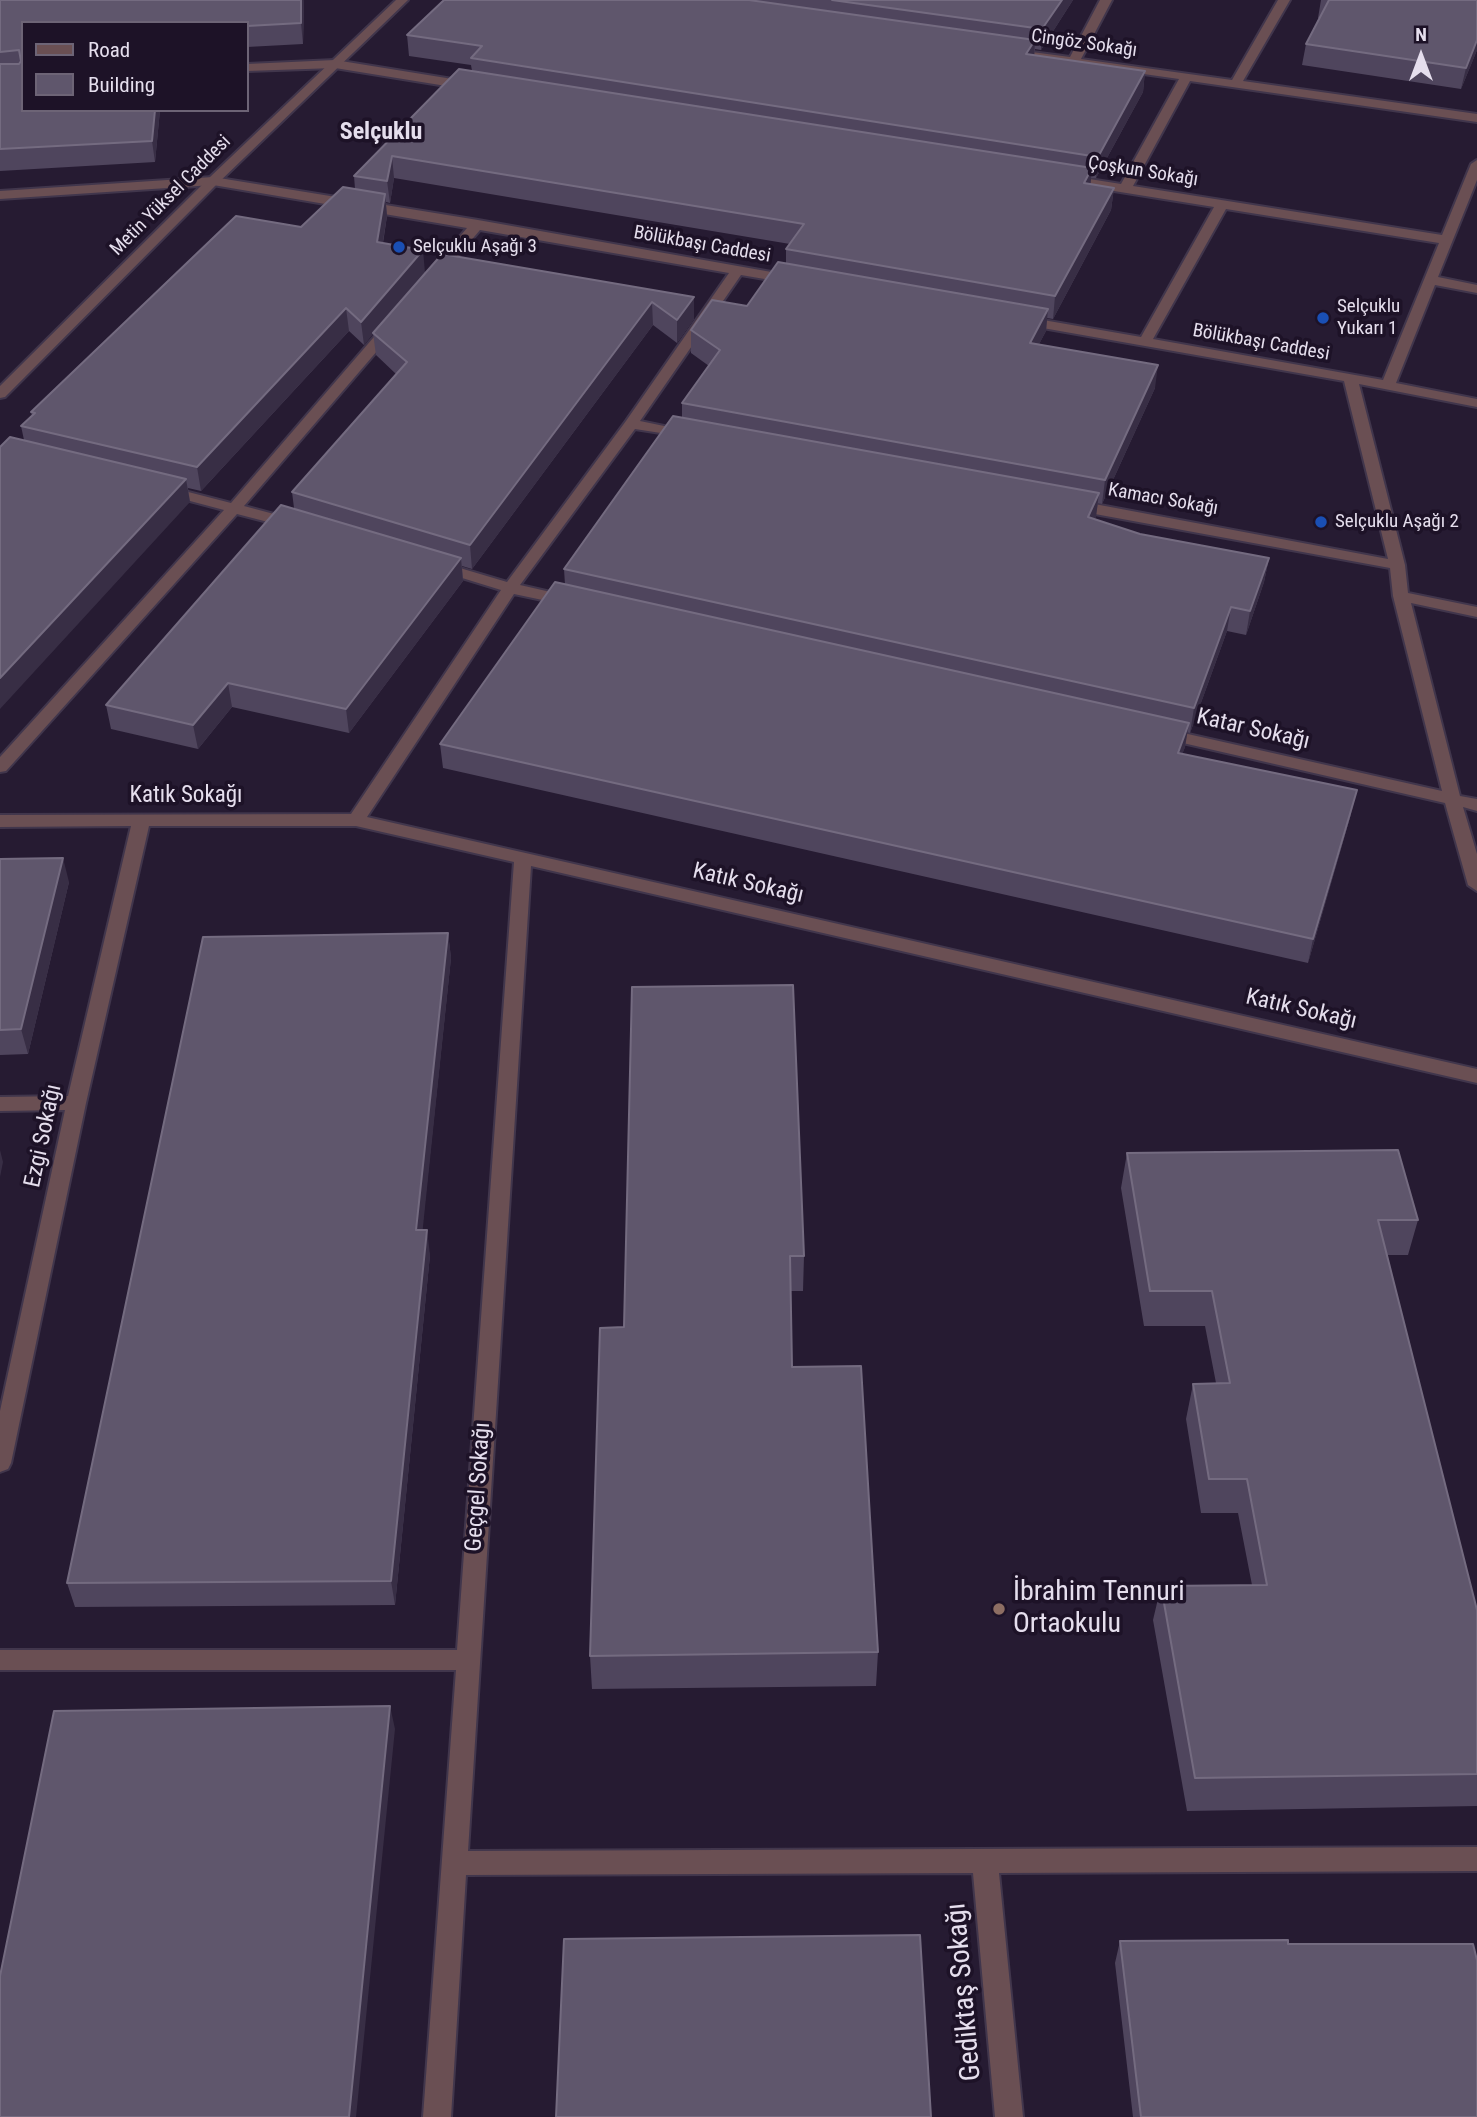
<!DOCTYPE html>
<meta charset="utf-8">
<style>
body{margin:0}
#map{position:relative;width:1477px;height:2117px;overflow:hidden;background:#261b32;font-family:"Roboto Condensed",sans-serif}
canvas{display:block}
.legend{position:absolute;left:21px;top:21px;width:228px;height:91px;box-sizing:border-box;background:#1d1227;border:2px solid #6d6476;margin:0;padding:9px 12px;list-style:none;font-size:21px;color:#e5deed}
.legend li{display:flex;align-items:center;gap:14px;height:35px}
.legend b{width:35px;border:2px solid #6d6476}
.north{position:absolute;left:1386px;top:21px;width:70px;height:70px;-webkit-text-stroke:5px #1d1227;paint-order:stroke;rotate:0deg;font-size:19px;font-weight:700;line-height:28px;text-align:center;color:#e5deed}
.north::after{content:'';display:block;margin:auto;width:24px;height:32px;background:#e5deed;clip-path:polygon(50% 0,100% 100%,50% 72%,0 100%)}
</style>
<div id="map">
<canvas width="1477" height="2117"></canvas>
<ul class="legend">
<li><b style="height:9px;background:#6a4f53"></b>Road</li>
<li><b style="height:19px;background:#5f566c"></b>Building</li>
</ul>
<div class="north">N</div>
</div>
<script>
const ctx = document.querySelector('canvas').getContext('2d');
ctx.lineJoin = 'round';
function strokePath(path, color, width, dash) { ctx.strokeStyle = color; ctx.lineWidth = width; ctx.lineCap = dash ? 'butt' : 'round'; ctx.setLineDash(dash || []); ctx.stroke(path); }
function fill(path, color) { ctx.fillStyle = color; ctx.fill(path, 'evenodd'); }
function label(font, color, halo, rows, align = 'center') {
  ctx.font = font + ' "Roboto Condensed",sans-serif'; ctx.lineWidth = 7; ctx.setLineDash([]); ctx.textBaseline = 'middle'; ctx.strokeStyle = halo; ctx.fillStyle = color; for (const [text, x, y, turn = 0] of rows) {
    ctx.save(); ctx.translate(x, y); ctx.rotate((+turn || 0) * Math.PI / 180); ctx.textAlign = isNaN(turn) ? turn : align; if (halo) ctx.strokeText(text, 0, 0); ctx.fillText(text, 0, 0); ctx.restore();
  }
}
const minor = new Path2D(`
 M1100,0H1112L1081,59L1232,80L1278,0H1290L1243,81L1477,114V122L1190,81L1133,186L1442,235L1471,164L1477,160V180L1438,277L1477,285V293L1435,285L1396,383L1477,399V407L1359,384L1405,565L1408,593L1477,607V617L1411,603L1460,796L1477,799V811L1463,807L1477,854V891L1468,885L1445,803L1161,738L1153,733L1161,728L1442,791L1393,596L1390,568L1073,510L1065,505L1073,500L1388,559L1344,381L1020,324L1013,320L1020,316L1141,337L1214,207L1064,183L1058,179L1064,175L1121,184L1179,79L1009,55L1003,52L1009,49L1070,57ZM1226,209L1439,243L1383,380L1153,339Z
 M335,60L471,82L477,86L471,90L335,68L247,71V64Z
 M213,177L478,220L794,276L801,280L794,284L741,275L640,421L693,432L695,435L693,438L635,429L520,585L577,598L579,601L577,604L571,606L514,594L367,817L1477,1069V1083L531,866L468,1851L1477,1847V1871L999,1873L1023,2117H995L973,1873L466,1875L451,2117H423L456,1670H0V1650H457L514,862L356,826H149L86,1103L11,1463L8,1469L0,1472V1411L65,1110L0,1111V1097L68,1096L131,826L0,827V815L351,814L501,590L433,569L430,566L433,563H443L507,582L626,421L729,273L480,230L440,277L435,278L428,274L467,228L213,185L0,199V191Z
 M391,322L398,326L396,329L244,506L300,521L303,524L300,527L295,529L237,514L6,771L0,772V757L224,510L160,493L158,490L160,487L165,486L231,503L386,323Z`);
const tertiary = new Path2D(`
 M396,0H408L217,184L5,397L0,398V386L209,178Z`);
strokePath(minor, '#41364c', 4);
strokePath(tertiary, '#41364c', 4);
fill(minor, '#6a4f53');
fill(tertiary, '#6a4f53');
fill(new Path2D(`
 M0,0H304L303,44L247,47V23H23L160,110L155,162L0,171Z
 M444,0H1073L1041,50L1035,49L1034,55L1145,71L1143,92L1096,178H1091L1090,184L1114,188L1111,210L1053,319L1047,318L1046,331L1039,344L1155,388L1102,504L1098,503L1095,519L1140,534L1269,558L1264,582L1246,635L1227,631L1190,733L1187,732L1185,747L1182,754L1351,814L1308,963L443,768L440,744L565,585L564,569L682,417V403L709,366L691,353V330L747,306L786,263V249L790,244L394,178L390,203L386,202L387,216L383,243L425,272L694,297V319L677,343L653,325L472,569L462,566L463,581L349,733L232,707L198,749L111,729L106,705L294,508L292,492L396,374L376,355L373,333L364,345L349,331L201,491L188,488L190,502L24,440L21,426L32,416L31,412L301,227L355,189L354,176L472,71L471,65L409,56L407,35Z
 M1321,0H1477V50L1461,89L1302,65L1306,44L1319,18H1318Z
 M0,859L69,882L28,1054L0,1055Z
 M448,933L451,958L422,1230L430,1255L395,1605L75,1607L67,1583Z
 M632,987L804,1256L803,1291H791L792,1367L878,1652L876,1686L592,1689L590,1656L624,1327Z
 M1127,1153L1418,1220L1408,1255H1387L1477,1610V1806L1187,1811L1153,1620L1161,1586L1252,1585L1238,1513H1201L1186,1419L1193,1384L1216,1383L1205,1326H1144L1121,1188Z
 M1120,1941L1288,1944L1477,2117H1133L1115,1963Z`), '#4f455d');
fill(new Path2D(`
 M301,0H304L303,44L301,23Z
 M1062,0H1073L1041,50L1042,29Z
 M1035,40L1034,61L1026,54Z
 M1477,40V50L1461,89L1466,68Z
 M1145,71L1143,92L1096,178L1098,157Z
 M155,110H160L155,162L152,141Z
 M392,156L394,178L390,203L387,181Z
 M1092,168L1090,190L1084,183Z
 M1114,188L1111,210L1053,319L1055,296Z
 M385,194L387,216L379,265L377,242Z
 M423,250L425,273L364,345L361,322Z
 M694,297V319L677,343V320Z
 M652,302L653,325L472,569L470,545Z
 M346,308L349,331L201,491L197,467Z
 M1048,309L1046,331L1028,365L1030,343Z
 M1158,365L1155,388L1102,504L1105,480Z
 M186,479L190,502L0,709V678Z
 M1099,493L1096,517L1085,540L1088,517Z
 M461,558L463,581L349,733L346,709Z
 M1269,558L1264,582L1246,635L1250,611Z
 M1231,607L1227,631L1190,733L1194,708Z
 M228,683L232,707L198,749L193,725Z
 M1189,723L1185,747L1174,777L1178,753Z
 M1357,790L1351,814L1308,963L1313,939Z
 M63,858L69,882L28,1054L21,1029Z
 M448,933L451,958L420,1255L416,1230Z
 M0,1150L3,1162L0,1177Z
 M427,1230L430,1255L395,1605L391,1581Z
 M390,1706L395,1729L356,2117H349Z`), '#382e45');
const building = new Path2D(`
 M0,0H301V23L247,26V23H23V110H155L152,141L0,149V64H19L21,61L19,50L0,52Z
 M444,0H749L1035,40L1026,54L1145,71L1098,157L471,58L482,46L407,35Z
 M832,0H1062L1042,29Z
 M1329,0H1477V40L1466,68L1306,44Z
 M459,69L1092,168L1084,183L1114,188L1055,296L786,249L804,224L392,156L387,181L354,176Z
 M343,187L385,194L377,242L423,250L361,322L346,308L197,467L21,426L35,413L31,412L236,216L301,227Z
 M442,254L694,297L677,320L652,302L470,545L292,492L407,362L373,333Z
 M778,262L1048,309L1030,343L1158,365L1105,480L682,403L720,350L691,330L712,300L747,306Z
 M673,416L1099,493L1088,517L1140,534L1269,558L1250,611L1231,607L1194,708L564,569Z
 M10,437L186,479L0,678V447Z
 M281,505L461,558L346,709L228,683L193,725L106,705Z
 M555,582L1189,723L1178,753L1357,790L1313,939L440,744Z
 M63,858L21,1029L0,1030V859Z
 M448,933L416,1230H427L391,1581L67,1583L203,937Z
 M793,985L804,1256H790L792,1367L861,1366L878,1652L590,1656L600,1328L624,1327L632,987Z
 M1398,1150L1418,1220H1378L1477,1610V1774L1195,1778L1161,1586L1267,1585L1247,1479H1209L1193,1384L1230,1383L1212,1291H1150L1127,1153Z
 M390,1706L349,2117H0V1976L54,1711Z
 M920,1935L931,2117H556L564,1939Z
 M1288,1940V1944H1473L1477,1960V2117H1141L1120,1941Z`);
fill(building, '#5f566c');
strokePath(building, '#746b80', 2);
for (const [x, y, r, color] of [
 [399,247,7,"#1a4fb4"],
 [1323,318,7,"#1a4fb4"],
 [1321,522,7,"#1a4fb4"],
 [999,1609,7,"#8d6e63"]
]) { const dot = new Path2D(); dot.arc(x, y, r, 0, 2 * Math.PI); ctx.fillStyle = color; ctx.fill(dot); strokePath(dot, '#1d1227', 2.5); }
label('19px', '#e5deed', '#1d1227', [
 ["Cingöz Sokağı",1084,44,8],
 ["Çoşkun Sokağı",1143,172,9],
 ["Metin Yüksel Caddesi",171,196,-45],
 ["Bölükbaşı Caddesi",702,245,10],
 ["Bölükbaşı Caddesi",1261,343,10],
 ["Kamacı Sokağı",1163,500,10]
]);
label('19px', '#e5deed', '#1d1227', [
 ["Selçuklu Aşağı 3",413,247],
 ["Selçuklu",1337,307],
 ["Yukarı 1",1337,329],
 ["Selçuklu Aşağı 2",1335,522]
], 'left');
label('23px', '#e5deed', '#1d1227', [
 ["Katar Sokağı",1253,730,13],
 ["Katık Sokağı",186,796],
 ["Katık Sokağı",748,884,13],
 ["Katık Sokağı",1301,1010,13],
 ["Ezgi Sokağı",44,1136,-78],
 ["Geçgel Sokağı",479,1487,-86]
]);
label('bold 24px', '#e5deed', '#1d1227', [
 ["Selçuklu",381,133]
]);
label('28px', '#e5deed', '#1d1227', [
 ["İbrahim Tennuri",1013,1593],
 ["Ortaokulu",1013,1625]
], 'left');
label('28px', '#e5deed', '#1d1227', [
 ["Gediktaş Sokağı",965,1992,-95]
]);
</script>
